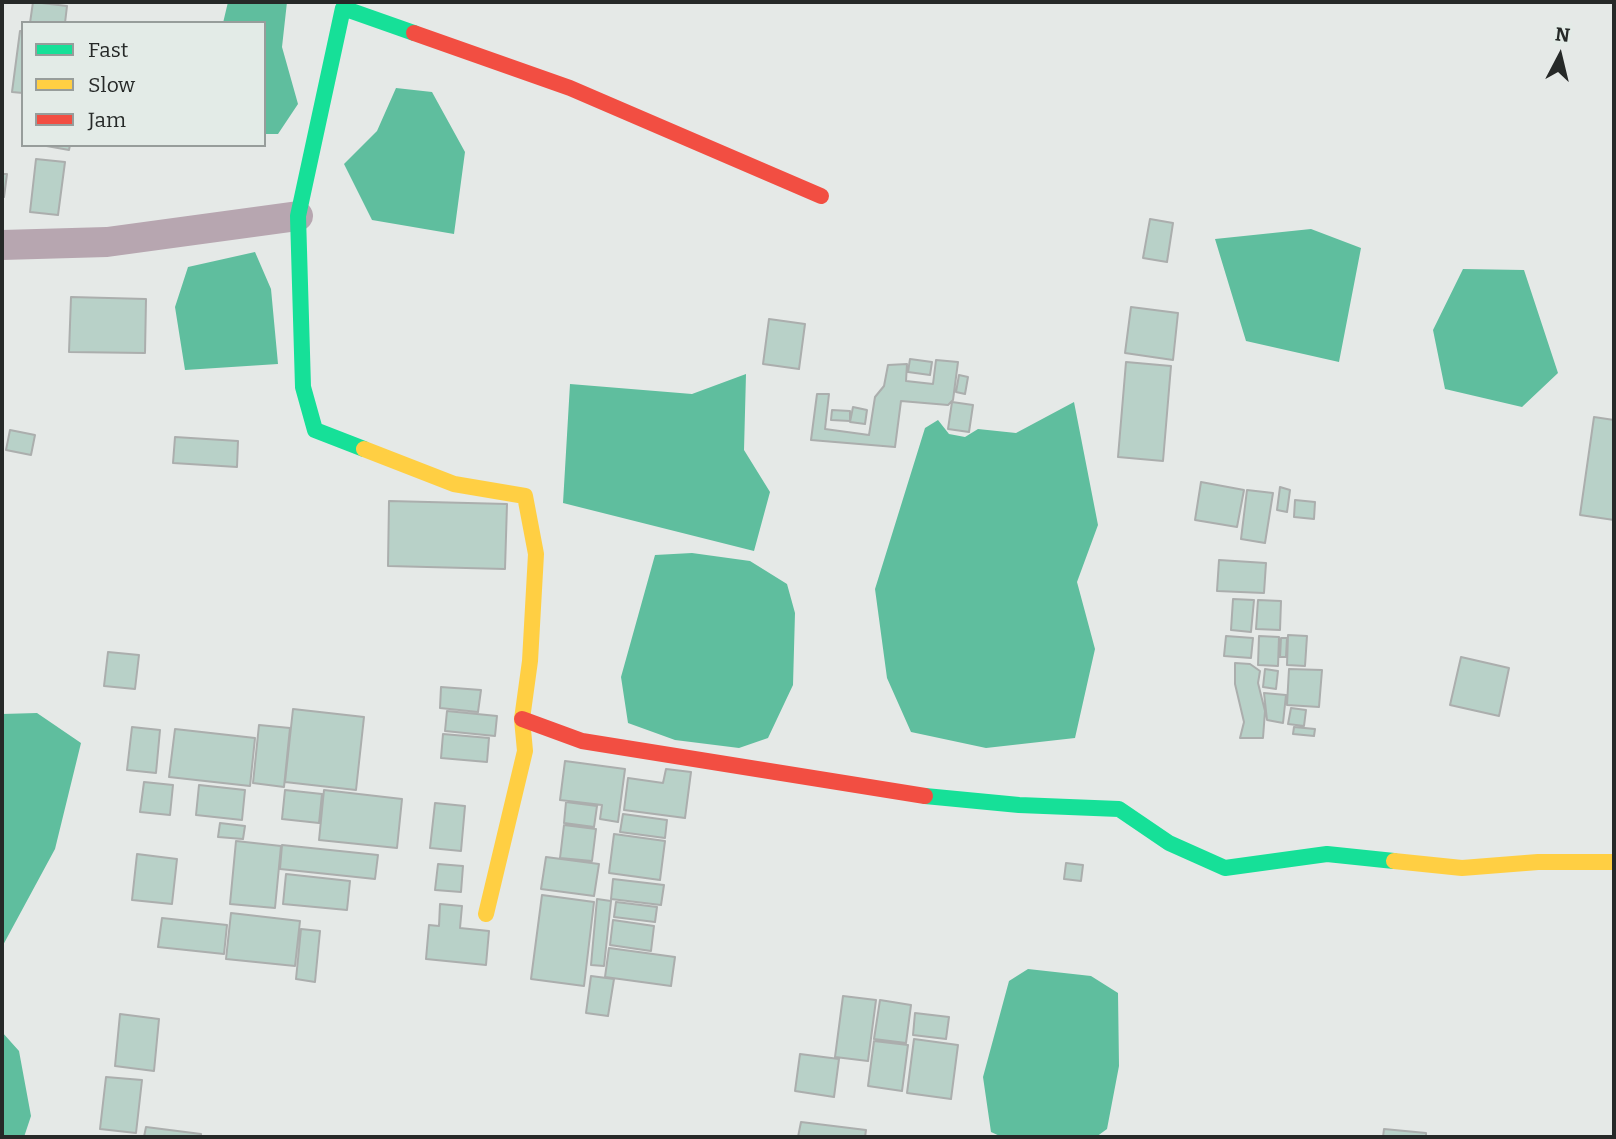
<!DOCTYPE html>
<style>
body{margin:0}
#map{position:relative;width:1616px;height:1139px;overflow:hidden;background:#e5e9e7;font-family:Bitter,serif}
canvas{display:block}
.frame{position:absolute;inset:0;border:4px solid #262928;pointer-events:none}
.legend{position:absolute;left:21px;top:21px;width:245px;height:126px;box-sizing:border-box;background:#e3ebe7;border:2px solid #979d9b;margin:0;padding:9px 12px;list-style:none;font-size:21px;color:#262928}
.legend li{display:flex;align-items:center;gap:14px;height:35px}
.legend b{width:35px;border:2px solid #979d9b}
.north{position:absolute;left:1525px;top:21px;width:70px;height:70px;-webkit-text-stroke:5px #e3ebe7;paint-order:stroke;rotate:7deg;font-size:19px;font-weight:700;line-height:28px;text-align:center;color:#262928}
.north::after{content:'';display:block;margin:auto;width:24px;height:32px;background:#262928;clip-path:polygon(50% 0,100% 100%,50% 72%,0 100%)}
</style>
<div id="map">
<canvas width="1616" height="1139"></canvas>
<div class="frame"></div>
<ul class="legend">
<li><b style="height:9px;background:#16e098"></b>Fast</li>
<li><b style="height:9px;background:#ffcf43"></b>Slow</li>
<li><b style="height:9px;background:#f24e42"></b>Jam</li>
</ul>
<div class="north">N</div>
</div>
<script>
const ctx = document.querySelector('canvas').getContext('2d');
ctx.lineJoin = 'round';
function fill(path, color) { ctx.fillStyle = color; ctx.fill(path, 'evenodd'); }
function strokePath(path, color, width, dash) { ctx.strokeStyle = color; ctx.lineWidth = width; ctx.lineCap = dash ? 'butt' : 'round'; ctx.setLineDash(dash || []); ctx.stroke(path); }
fill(new Path2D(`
 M228,2H287L282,47L298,104L278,134H264V23H223Z
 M396,88L432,92L465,152L454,234L372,220L344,164L377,131Z
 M1311,229L1361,248L1339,362L1246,341L1215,239Z
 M255,252L271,289L278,364L185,370L175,307L188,267Z
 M1463,269L1524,270L1558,373L1522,407L1445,389L1433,330Z
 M746,374L744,450L770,492L754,551L563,503L570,384L692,394Z
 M1074,402L1098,525L1077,582L1095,649L1075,738L986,748L911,732L887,678L875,589L925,428L938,420L949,434L965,437L978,429L1016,433Z
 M692,553L750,561L787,584L795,613L793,685L768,738L739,748L675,740L628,723L621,677L655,555Z
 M37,713L81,743L55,849L2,947V714Z
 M1028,969L1091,976L1118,993L1119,1066L1107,1129L1096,1137H1002L991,1132L983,1077L1009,981Z
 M2,1032L19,1051L31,1116L24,1137H2Z`), '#5fbe9e');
const building = new Path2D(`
 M33,2L67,6L65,23H30Z
 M20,31H23V93L12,92Z
 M41,145H70L69,150Z
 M36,159L65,162L58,215L30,212Z
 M2,174H7L4,197H2Z
 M1150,219L1173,223L1167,262L1143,258Z
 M71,297L146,299L145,353L69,352Z
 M1131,307L1178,313L1173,360L1125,353Z
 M769,319L805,324L799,369L763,364Z
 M910,359L932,362L930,375L908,372Z
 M936,360L958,362L953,400L948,405L901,401L895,447L811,440L817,394H829L825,429L869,435L875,397L884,386L888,365L907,364L906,381L933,384Z
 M1126,362L1171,366L1163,461L1118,457Z
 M959,375L968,377L965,394L956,392Z
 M952,402L973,405L969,432L948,429Z
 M853,407L867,410L865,424L850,422Z
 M832,410L850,411V421L831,420Z
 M1594,417L1614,420V520L1580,515Z
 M10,430L35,435L31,455L6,450Z
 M175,437L238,441L237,467L173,463Z
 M1201,482L1244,490L1237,527L1195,520Z
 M1280,487L1290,490L1287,512L1277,510Z
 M1247,490L1273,493L1265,543L1241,539Z
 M1295,500L1315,502L1314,519L1294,517Z
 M389,501L507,504L505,569L388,566Z
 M1219,560L1266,563L1264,593L1217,591Z
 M1233,599L1254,600L1251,632L1231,630Z
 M1258,600L1281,601L1280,630L1256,629Z
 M1288,635L1307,636L1305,666L1287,665Z
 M1226,636L1253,638L1251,658L1224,656Z
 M1259,636L1279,637L1278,666L1258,665Z
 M1281,638H1287L1286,657H1280Z
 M108,652L139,655L135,689L104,686Z
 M1461,657L1509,668L1499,716L1450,705Z
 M1235,663L1250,664L1260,671L1258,683L1265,711L1263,738H1240L1244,722L1235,684Z
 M1265,669L1278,671L1276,689L1263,687Z
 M1289,669L1322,670L1319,707L1287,705Z
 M441,687L481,690L478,712L440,708Z
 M1264,693L1286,695L1283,723L1267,720Z
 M1291,708L1306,710L1304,726L1288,724Z
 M293,709L364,717L356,790L285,782Z
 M447,711L497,716L495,736L445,731Z
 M259,725L290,728L284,787L253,783Z
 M132,727L160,730L156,773L127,770Z
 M1294,727L1315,729L1314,736L1293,734Z
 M175,729L255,738L250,786L169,777Z
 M443,734L489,738L487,762L441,758Z
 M565,761L625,769L618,822L600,819L602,805L560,800Z
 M666,769L691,772L685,818L624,810L628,778L663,783Z
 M144,782L173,785L170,815L140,812Z
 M199,785L245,790L242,820L196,815Z
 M285,790L322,794L319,823L282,819Z
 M324,790L402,799L397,848L319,840Z
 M566,802L597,806L594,827L564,823Z
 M435,803L465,806L461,851L430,848Z
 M623,814L667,820L665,838L620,832Z
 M220,823L245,826L243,839L218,837Z
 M564,825L596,829L592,861L560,858Z
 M614,834L665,841L660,880L609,873Z
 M236,841L281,846L275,908L230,904Z
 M282,845L378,855L375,879L280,869Z
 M137,854L177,859L172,904L132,900Z
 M546,857L599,864L594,896L541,889Z
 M1066,863L1083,865L1081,881L1064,879Z
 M438,864L463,866L461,892L435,890Z
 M286,874L350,881L347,910L283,904Z
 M613,879L664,885L661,905L611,899Z
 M542,895L594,902L584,986L531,979Z
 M597,899L611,901L604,966L591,965Z
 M616,902L657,907L655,922L614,917Z
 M440,904L462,906L460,928L489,931L486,965L426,959L429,925L439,926Z
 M231,913L300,921L295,966L226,959Z
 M162,918L227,925L224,954L158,947Z
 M613,920L654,926L651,951L610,945Z
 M301,929L320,931L315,982L296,979Z
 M609,948L675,957L671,986L605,977Z
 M591,976L614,979L608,1016L586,1013Z
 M843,996L876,1000L868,1061L835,1057Z
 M880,1000L911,1005L906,1043L874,1039Z
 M915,1013L949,1017L946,1039L913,1035Z
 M120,1014L159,1019L154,1071L115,1066Z
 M914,1039L958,1045L951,1099L907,1093Z
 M874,1041L908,1045L902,1091L868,1086Z
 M800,1054L839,1059L834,1097L795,1091Z
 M106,1077L142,1080L136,1133L100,1129Z
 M801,1122L866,1130L865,1137H798Z
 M146,1127L201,1134V1137H144Z
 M1384,1129L1426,1133V1137H1383Z`);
fill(building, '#b8d1c8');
strokePath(building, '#abaead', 2);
strokePath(new Path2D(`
 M2,245L107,242L298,216`), '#b7a6b0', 30);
strokePath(new Path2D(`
 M364,449L315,430L303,387L298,216L343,8L414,33
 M925,796L1019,805L1119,809L1169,843L1225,868L1327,854L1394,861`), '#16e098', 16);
strokePath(new Path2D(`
 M364,449L454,484L525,496L536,554L530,661L522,719L525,751L486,914
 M1394,861L1462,868L1538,862H1614`), '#ffcf43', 16);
strokePath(new Path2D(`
 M414,33L570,88L821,196
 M522,719L582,741L925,796`), '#f24e42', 16);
</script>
